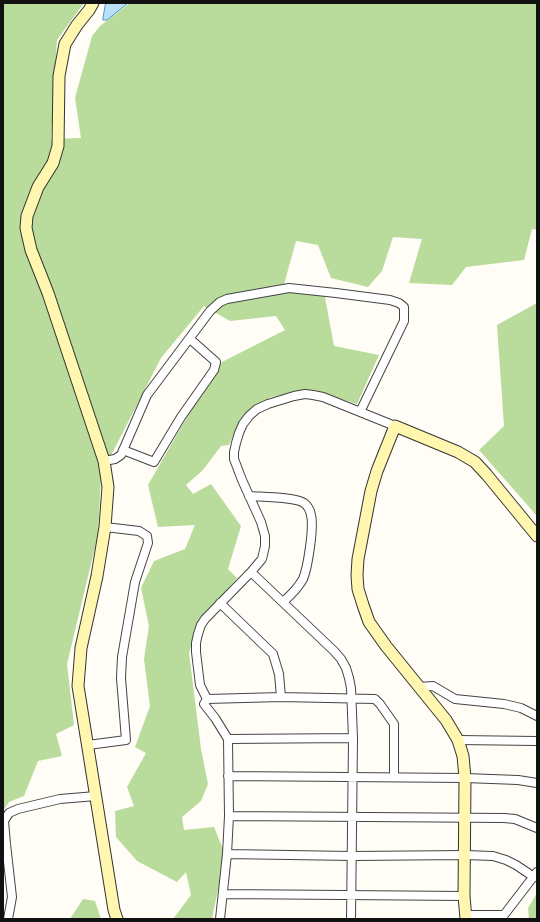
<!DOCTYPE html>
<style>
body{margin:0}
#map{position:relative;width:540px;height:922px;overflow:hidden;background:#fffdf5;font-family:"IBM Plex Serif",serif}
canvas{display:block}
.frame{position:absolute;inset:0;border:4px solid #111;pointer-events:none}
</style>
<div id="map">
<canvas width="540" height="922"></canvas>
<div class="frame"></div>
</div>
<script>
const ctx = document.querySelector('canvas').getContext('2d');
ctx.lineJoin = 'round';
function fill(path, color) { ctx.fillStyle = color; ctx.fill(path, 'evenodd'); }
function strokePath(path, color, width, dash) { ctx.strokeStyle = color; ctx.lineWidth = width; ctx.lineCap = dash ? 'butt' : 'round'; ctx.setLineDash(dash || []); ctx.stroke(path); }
fill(new Path2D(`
 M3,3H84L57,40L51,139L81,138L75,98L92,36L100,26L130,3H537V230L532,229L524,260L466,267L452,285L409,283L422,239L393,237L382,271L368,287L331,278L318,245L296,241L283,288L324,292L334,346L379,355L357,404L319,392H305L271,397L253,408L237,426L229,445L221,446L203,470L186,485L193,494L211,484L241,526L228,569L237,578L198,624L189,653L201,749L208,784L201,801L182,817L184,830L214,827L225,854L212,919H173L191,895L186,872L177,882L137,861L116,837L115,811L134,806L127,787L146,753L135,747L150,706L144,659L149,626L141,588L154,561L185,549L195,525L158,527L148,485L198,398L222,362L285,330L276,316L230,321L204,306L161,358L101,475L98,535L67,664L74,725L56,734L62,756L38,761L24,796L9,802L3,811Z
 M537,303V516L479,450L504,426L497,325Z
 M537,893V919H529L528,908Z
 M83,899L95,901L101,919H70Z`), '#b9dc9c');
const water = new Path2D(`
 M106,3H128L107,20H103V18Z`);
fill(water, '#b9e0f7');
strokePath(water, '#3f96cf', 1);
const street = new Path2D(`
 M123,450L154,462L181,417L214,370L216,362L190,339
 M104,461L115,459L121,455L147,395L210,311L220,302L227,299L289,288L336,293L390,300L399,303L404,307V321L360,412
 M249,496C261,497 295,497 304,503C308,506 310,510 311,515C314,527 308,567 303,579C298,588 291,595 283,602
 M251,572L334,651L341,659L346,668L349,678L351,688L353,738L351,919
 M220,603L273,654L279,674L281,697
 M419,687L433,686L455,699L504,704L521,708L537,716
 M207,699L281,697L375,699L380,704L394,724V777
 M228,739L353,738
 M458,740L537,741
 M88,745L126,740L121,678L122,657L135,582L148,543L147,536L139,531L105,527
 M228,776L465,778L518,780L537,783
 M229,816L504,818L515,819L537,828
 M227,854L352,856L465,855L493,856L506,860L516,865L534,877
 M223,894L464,896
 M465,915H504
 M504,915L537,872
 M8,919L12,897L6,844L4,821L9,813L18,809L60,799L96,796
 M220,919L227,854L229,816L228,739L215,718L204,704L207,699L200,685L196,652V643L198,634L201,625L205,619L251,572L262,559L265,546V536L261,522L242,480L234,459V452L236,443L239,433L243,424L249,416L257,409L268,404L294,396L305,394L313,395L323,397L395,426`);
const secondary = new Path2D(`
 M93,3L89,10L77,25L65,44L59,76L58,146L53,163L38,187L27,216L26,228L31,250L48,293L104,461L108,487L105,527L97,576L81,648L78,686L114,910L117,919
 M466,919L464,896L465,778L463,756L458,740L446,720L386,646L369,622L363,605L358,589L357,575L358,559L371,491L377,471L395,426L458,452L475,462L487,475L537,536`);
strokePath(street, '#444', 10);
strokePath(secondary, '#333', 13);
strokePath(street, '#fff', 8);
strokePath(secondary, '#fff6b0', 11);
</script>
